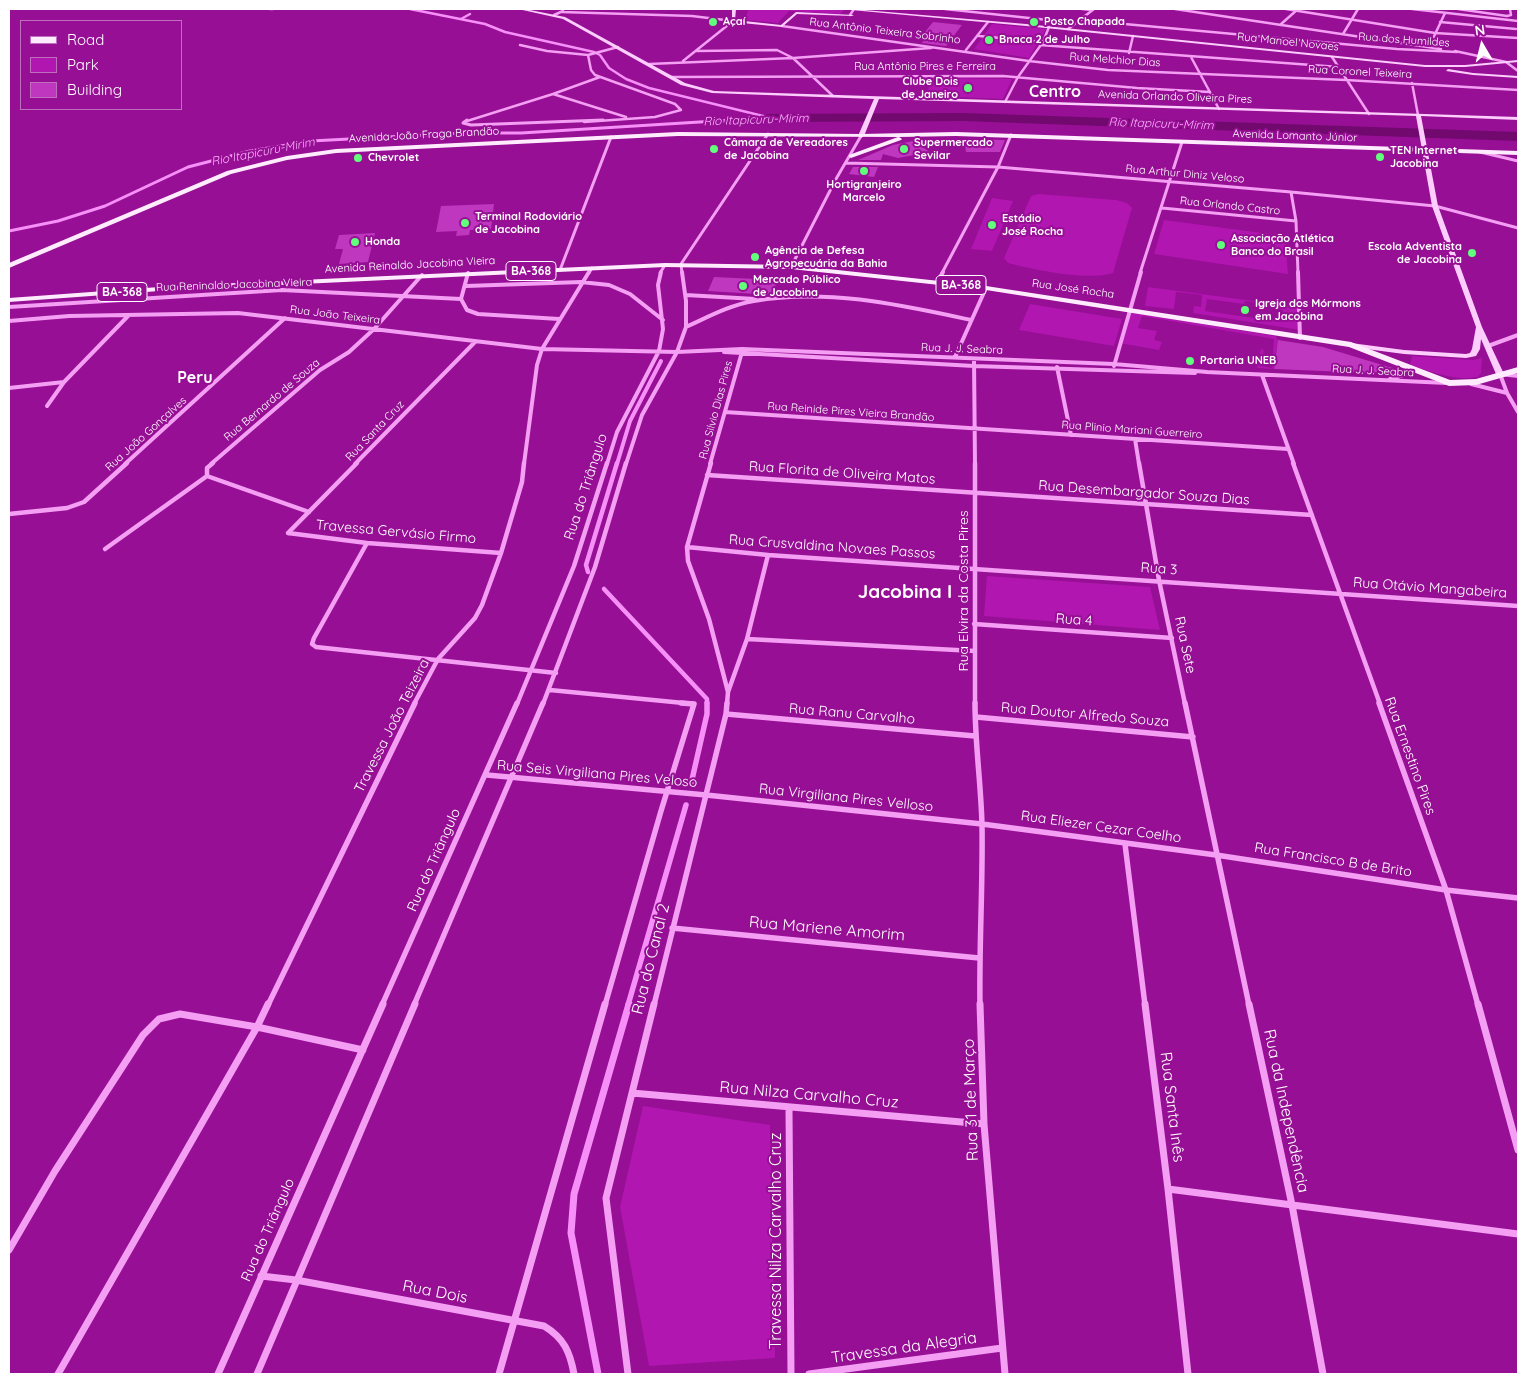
<!DOCTYPE html>
<meta charset="utf-8">
<style>
body{margin:0}
#map{position:relative;width:1527px;height:1383px;overflow:hidden;background:#960f94;font-family:Quicksand,sans-serif}
canvas{display:block}
.frame{position:absolute;inset:0;border:10px solid #fff;pointer-events:none}
.legend{position:absolute;left:20px;top:20px;width:162px;height:90px;box-sizing:border-box;background:#960f94;border:1px solid #c06fbf;margin:0;padding:6px 9px;list-style:none;font-size:15px;color:#fff}
.legend li{display:flex;align-items:center;gap:10px;height:25px}
.legend b{width:25px;border:1px solid #c06fbf}
.north{position:absolute;left:1457px;top:20px;width:50px;height:50px;-webkit-text-stroke:4px #960f94;paint-order:stroke;rotate:352deg;font-size:14px;font-weight:700;line-height:20px;text-align:center;color:#fff}
.north::after{content:'';display:block;margin:auto;width:18px;height:22px;background:#fff;clip-path:polygon(50% 0,100% 100%,50% 72%,0 100%)}
</style>
<div id="map">
<canvas width="1527" height="1383"></canvas>
<div class="frame"></div>
<ul class="legend">
<li><b style="height:6px;background:#ffebfe"></b>Road</li>
<li><b style="height:14px;background:#b116b0"></b>Park</li>
<li><b style="height:14px;background:#bf37be"></b>Building</li>
</ul>
<div class="north">N</div>
</div>
<script>
const ctx = document.querySelector('canvas').getContext('2d');
ctx.lineJoin = 'round';
function fill(path, color) { ctx.fillStyle = color; ctx.fill(path, 'evenodd'); }
function strokePath(path, color, width, dash) { ctx.strokeStyle = color; ctx.lineWidth = width; ctx.lineCap = dash ? 'butt' : 'round'; ctx.setLineDash(dash || []); ctx.stroke(path); }
function label(font, color, halo, rows, align = 'center') {
  ctx.font = font + ' Quicksand,sans-serif'; ctx.lineWidth = 4; ctx.setLineDash([]); ctx.textBaseline = 'middle'; ctx.strokeStyle = halo; ctx.fillStyle = color; for (const [text, x, y, turn = 0] of rows) {
    ctx.save(); ctx.translate(x, y); ctx.rotate((+turn || 0) * Math.PI / 180); ctx.textAlign = isNaN(turn) ? turn : align; if (halo) ctx.strokeText(text, 0, 0); ctx.fillText(text, 0, 0); ctx.restore();
  }
}
fill(new Path2D(`
 M749,9L844,10L840,14L789,11L778,23L737,19L746,16Z
 M992,24L1046,29L1029,58L974,49Z
 M929,78L1012,79L1003,99L928,96Z
 M1038,194L1116,200L1127,203L1132,208L1113,273C1087,281 1035,270 1008,263L1004,258L1031,196Z
 M992,198L1013,201L992,251L971,249Z
 M1164,220L1285,236L1288,274L1154,254Z
 M1148,287L1299,307L1300,317L1283,315V310L1263,307V303L1245,301L1244,304L1207,299L1205,311L1282,322L1283,318L1300,321V330L1193,313L1194,306L1201,307L1202,295L1176,292L1174,309L1145,306Z
 M1030,304L1122,319L1114,346L1019,330Z
 M1129,312L1275,336L1278,340L1273,369L1257,368L1261,349L1264,350L1260,366L1272,368L1274,339L1142,316L1138,328L1157,331L1154,340L1162,342L1159,350L1119,343Z
 M1412,356L1473,360L1482,358L1481,373L1478,377C1454,381 1433,372 1410,365Z
 M987,576L1150,587L1160,630L984,616Z
 M643,1106L770,1125L775,1358L649,1366L620,1207Z`), '#b116b0');
strokePath(new Path2D(`
 M270,9H273
 M410,9L485,24L505,32L594,52L600,55L609,68L626,79L649,88L767,117
 M461,19L470,14
 M712,122L770,118`), '#f78ff8', 2.5);
strokePath(new Path2D(`
 M9,231L58,221L105,206L188,167L250,151L311,141L463,133H521L732,120`), '#f78ff8', 3);
strokePath(new Path2D(`
 M617,464L630,421L661,361`), '#f78ff8', 4);
strokePath(new Path2D(`
 M588,572L586,565L617,463
 M604,589L707,699V704`), '#f78ff8', 4.5);
strokePath(new Path2D(`
 M691,784L707,714V703
 M628,1005L686,805`), '#f78ff8', 5.5);
strokePath(new Path2D(`
 M598,1374L571,1233L574,1194L629,1004`), '#f78ff8', 7);
fill(new Path2D(`
 M963,113L1518,132V141L963,121L770,122L765,121L763,118L765,115L770,114Z`), '#71096f');
fill(new Path2D(`
 M933,22L962,25L946,46L922,43L924,40H919L920,38Z
 M964,139L1005,140L1000,152H966Z
 M913,141L930,152L898,158L883,154L881,160H858L893,145Z
 M853,167H878L874,177L849,174Z
 M494,204L491,229L470,230L469,235L456,236L457,231L436,232L441,206Z
 M375,233L368,262L339,264L343,249H335L339,235Z
 M714,277L777,280L773,295L708,291Z
 M1278,340L1323,347L1399,370V373L1393,374L1274,369Z`), '#bf37be');
strokePath(new Path2D(`
 M945,9L1076,23
 M1082,9L1092,10
 M1175,9L1441,49
 M1286,9L1435,33L1518,38
 M1412,9L1518,21
 M1458,9L1507,16L1511,15L1510,9
 M562,12L692,16L733,21
 M554,15L563,11
 M850,15L854,9
 M1081,20L1397,49L1457,52
 M1440,22L1516,29
 M1280,25L1298,9
 M782,26L1029,61L1108,70L1346,80L1518,90
 M1068,29L1094,9
 M1343,34L1358,9
 M979,36L1043,42
 M520,45L547,51L588,55L618,47
 M1040,45L1339,67
 M1429,47L1445,13
 M966,50L988,22
 M696,51L777,50L793,58L833,96
 M1455,51L1506,62L1518,71
 M1129,53L1133,36
 M1191,57L1219,109
 M1332,57L1369,114
 M683,61L733,21
 M649,64L793,58L931,48
 M600,77L553,94L626,117
 M670,77L1003,76L1137,88L1210,92
 M1412,83L1418,115
 M1005,102L1018,77L1043,42L1049,27
 M464,122L553,94
 M584,122L655,117L681,110L675,104L595,75L591,70L588,55`), '#f49ef4', 2.5);
strokePath(new Path2D(`
 M467,120L463,123L471,125L603,120
 M1480,152L1518,161
 M846,163L998,167L1291,192L1435,206L1518,228
 M1291,192L1296,221L1298,273
 M1162,208L1296,221
 M791,267L836,179L861,136
 M560,270L611,137
 M589,273L592,268
 M660,273L665,265
 M682,273L681,264L768,134
 M942,273L998,167L1011,135
 M1140,273L1182,142`), '#f49ef4', 3);
strokePath(new Path2D(`
 M1298,272L1300,338
 M468,273L461,299L467,310L478,314L559,319
 M938,281L943,272
 M466,286L581,282L609,285L630,294L663,320
 M686,295L755,299
 M9,307L282,290L461,299
 M9,321L69,316L238,313L542,349L677,352L742,349L1114,364L1207,372
 M686,327C708,317 730,305 754,301C826,288 901,305 971,320
 M1488,346L1518,335
 M724,352L974,366L1195,373
 M955,357L986,288
 M974,359L975,464
 M1114,366L1141,272
 M1057,367L1071,435
 M1206,372L1447,383
 M1262,375L1294,464
 M1518,376L1500,374L1507,393L1518,412
 M1390,379L1407,374L1411,368
 M1471,384L1507,393
 M9,388L64,382
 M47,406L64,382L129,315
 M725,412L1288,449
 M1135,439L1139,464
 M125,464L285,318
 M211,464L320,370L349,352L374,329L422,275
 M355,464L475,342
 M524,464L537,365L542,349L589,272
 M607,464L617,432L659,351L663,329L658,285L661,272
 M626,464L642,415L677,352L686,327V301L682,272
 M710,464L742,352`), '#f49ef4', 4);
strokePath(new Path2D(`
 M213,463L207,468V476L309,512
 M711,463L687,547L688,561L709,619L728,692
 M1139,463L1159,580L1185,704
 M1293,463L1380,704
 M707,475L1312,515
 M9,514L67,508L84,502L127,463
 M288,533L357,463
 M288,533L367,543L501,553
 M367,543L314,638L312,644L316,647L556,673
 M687,547L768,555L1518,606
 M105,549L207,476
 M974,624L1172,638
 M747,639L975,651
 M550,690L694,704
 M414,704L438,659L475,618L482,605L501,553L522,482L524,463
 M517,704L574,566L607,463
 M543,704L595,567L626,463
 M727,704L728,692L747,639L768,555
 M975,704V463`), '#f49ef4', 4.5);
strokePath(new Path2D(`
 M975,703C975,744 981,784 982,825C983,885 979,945 980,1005
 M1185,703L1249,1005
 M1379,703L1446,890L1478,1005
 M726,714L975,736
 M976,717L1193,737
 M487,775L706,795L982,824L1216,855L1446,890L1518,898
 M1125,844L1145,1005
 M672,928L979,958
 M268,1005L415,703
 M382,1005L517,703
 M414,1005L543,703
 M605,1005L661,811L694,704L681,703
 M654,1005L726,714L727,703`), '#f49ef4', 5.5);
strokePath(new Path2D(`
 M980,1004L984,1124L1005,1374
 M1145,1004L1168,1189L1188,1374
 M1249,1004L1292,1205L1323,1374
 M1478,1004L1518,1150
 M632,1093L984,1124
 M789,1108L791,1374
 M1168,1189L1518,1234
 M9,1250L55,1171L143,1035L159,1019L180,1014L257,1027L363,1050
 M261,1276L296,1280L544,1326C564,1338 570,1352 574,1374
 M58,1374L257,1027L268,1004
 M218,1374L383,1004
 M257,1374L415,1004
 M499,1374L605,1004
 M628,1374L606,1198L654,1004
 M809,1374L1002,1348`), '#f49ef4', 7);
fill(new Path2D(`
 M518,9H525L565,17L685,83L714,91L1518,117V120L1421,116L1438,206L1482,327L1504,374L1500,376L1496,374L1481,339L1480,349L1476,356L1466,358L1404,354L1351,347L1347,345L1351,343L1404,350L1466,354L1470,353L1472,349L1476,327L1432,206L1416,116L879,99L864,136L861,138L858,136L874,99L712,93L681,85L563,19Z
 M732,9H736L735,20L781,25L796,12L854,15L852,16L797,14L782,27L732,22Z
 M840,9H853L1026,24L1425,65H1465L1518,60V62L1465,67H1425L1026,26Z
 M1448,69L1473,73L1518,76V78L1473,75L1446,71Z`), '#fdcefd');
fill(new Path2D(`
 M678,132L861,134L956,132L1518,151V155L956,136L899,137L902,139L901,140L851,158L849,157V155L898,137L678,136L336,153L287,160L231,174L9,268V263L227,171L287,156L336,149Z
 M665,263L791,265L986,286L1351,342L1450,380L1476,379L1518,367V373L1476,385L1449,386L1349,347L986,290L791,269L665,267L173,290L9,302V298L173,286Z`), '#ffebfe');
for (const [x, y, r, color] of [
 [713,22,5,"#61ff7b"],
 [1034,22,5,"#61ff7b"],
 [989,40,5,"#61ff7b"],
 [968,88,5,"#61ff7b"],
 [714,149,5,"#61ff7b"],
 [904,149,5,"#61ff7b"],
 [1380,157,5,"#61ff7b"],
 [358,158,5,"#61ff7b"],
 [864,171,5,"#61ff7b"],
 [465,223,5,"#61ff7b"],
 [992,225,5,"#61ff7b"],
 [355,242,5,"#61ff7b"],
 [1221,245,5,"#61ff7b"],
 [1472,253,5,"#61ff7b"],
 [755,257,5,"#61ff7b"],
 [743,286,5,"#61ff7b"],
 [1245,310,5,"#61ff7b"],
 [1190,361,5,"#61ff7b"]
]) { const dot = new Path2D(); dot.arc(x, y, r, 0, 2 * Math.PI); ctx.fillStyle = color; ctx.fill(dot); strokePath(dot, '#960f94', 2); }
label('bold 11px', '#fff', '#960f94', [
 ["Açaí",723,22],
 ["Posto Chapada",1044,22],
 ["Bnaca 2 de Julho",999,40],
 ["Clube Dois",958,82,"right"],
 ["de Janeiro",958,95,"right"],
 ["Câmara de Vereadores",724,143],
 ["de Jacobina",724,156],
 ["Supermercado",914,143],
 ["Sevilar",914,156],
 ["TEN Internet",1390,151],
 ["Jacobina",1390,164],
 ["Chevrolet",368,158],
 ["Hortigranjeiro",864,185,"center"],
 ["Marcelo",864,198,"center"],
 ["Terminal Rodoviário",475,217],
 ["de Jacobina",475,230],
 ["Estádio",1002,219],
 ["José Rocha",1002,232],
 ["Associação Atlética",1231,239],
 ["Banco do Brasil",1231,252],
 ["Honda",365,242],
 ["Escola Adventista",1462,247,"right"],
 ["de Jacobina",1462,260,"right"],
 ["Agência de Defesa",765,251],
 ["Agropecuária da Bahia",765,264],
 ["Mercado Público",753,280],
 ["de Jacobina",753,293],
 ["Igreja dos Mórmons",1255,304],
 ["em Jacobina",1255,317],
 ["Portaria UNEB",1200,361]
], 'left');
label('11px', '#fff', '#960f94', [
 ["Rua Antônio Teixeira Sobrinho",885,31,7],
 ["Rua dos Humildes",1404,40,4],
 ["Rua Manoel Novaes",1288,42,6],
 ["Rua Melchior Dias",1115,60,4],
 ["Rua Antônio Pires e Ferreira",925,67],
 ["Rua Coronel Teixeira",1360,72,3],
 ["Avenida Orlando Oliveira Pires",1175,97,2],
 ["Avenida João Fraga Brandão",424,135,-3],
 ["Avenida Lomanto Júnior",1295,136,2],
 ["Rua Arthur Diniz Veloso",1185,174,5],
 ["Rua Orlando Castro",1230,206,6],
 ["Avenida Reinaldo Jacobina Vieira",410,265,-3],
 ["Rua Reninaldo Jacobina Vieira",234,285,-2],
 ["Rua José Rocha",1073,289,8],
 ["Rua João Teixeira",335,315,7],
 ["Rua J. J. Seabra",962,349,2],
 ["Rua J. J. Seabra",1373,371,3],
 ["Rua Bernardo de Souza",272,400,-40],
 ["Rua Silvio Dias Pires",716,410,-75],
 ["Rua Reinide Pires Vieira Brandão",851,412,4],
 ["Rua Plinio Mariani Guerreiro",1132,430,4],
 ["Rua Santa Cruz",375,431,-46],
 ["Rua João Gonçalves",146,434,-42]
]);
label('italic 12px', '#fbb2fb', '#960f94', [
 ["Rio Itapicuru-Mirim",756,120,-2],
 ["Rio Itapicuru-Mirim",1161,124,2],
 ["Rio Itapicuru-Mirim",263,152,-11]
]);
for (const [x, y, w] of [
 [531,271,50],
 [961,285,50],
 [122,292,50]
]) { const box = new Path2D(); box.roundRect(x - w / 2, y - 9.5, w, 19, 4); ctx.fillStyle = '#960f94'; ctx.fill(box); strokePath(box, '#fff', 1); }
label('bold 12px', '#fff', null, [
 ["BA-368",531,271],
 ["BA-368",961,285],
 ["BA-368",122,292]
]);
label('14px', '#fff', '#960f94', [
 ["Rua Florita de Oliveira Matos",842,473,4],
 ["Rua do Triângulo",586,487,-72],
 ["Rua Desembargador Souza Dias",1144,493,4],
 ["Travessa Gervásio Firmo",396,532,5],
 ["Rua Crusvaldina Novaes Passos",832,547,4],
 ["Rua 3",1159,569,4],
 ["Rua Otávio Mangabeira",1430,588,4],
 ["Rua Elvira da Costa Pires",964,591,-90],
 ["Rua 4",1074,620,4],
 ["Rua Sete",1185,645,78],
 ["Rua Ranu Carvalho",852,714,5],
 ["Rua Doutor Alfredo Souza",1085,715,5],
 ["Travessa João Teizeira",392,726,-63],
 ["Rua Ernestino Pires",1410,756,70],
 ["Rua Seis Virgiliana Pires Veloso",597,774,5],
 ["Rua Virgiliana Pires Velloso",846,798,6],
 ["Rua Eliezer Cezar Coelho",1101,827,8],
 ["Rua do Triângulo",434,860,-66],
 ["Rua Francisco B de Brito",1333,860,9],
 ["Rua do Triângulo",268,1230,-66]
]);
label('bold 16px', '#fff', '#960f94', [
 ["Centro",1055,92],
 ["Peru",195,378]
]);
label('16px', '#fff', '#960f94', [
 ["Rua Mariene Amorim",827,929,5],
 ["Rua do Canal 2",651,959,-76],
 ["Rua Nilza Carvalho Cruz",809,1095,5],
 ["Rua 31 de Março",971,1100,-92],
 ["Rua Santa Inês",1172,1107,83],
 ["Rua da Independência",1286,1111,78],
 ["Travessa Nilza Carvalho Cruz",776,1241,-90],
 ["Rua Dois",435,1292,11],
 ["Travessa da Alegria",904,1348,-8]
]);
label('bold 19px', '#fff', '#960f94', [
 ["Jacobina I",905,592]
]);
</script>
